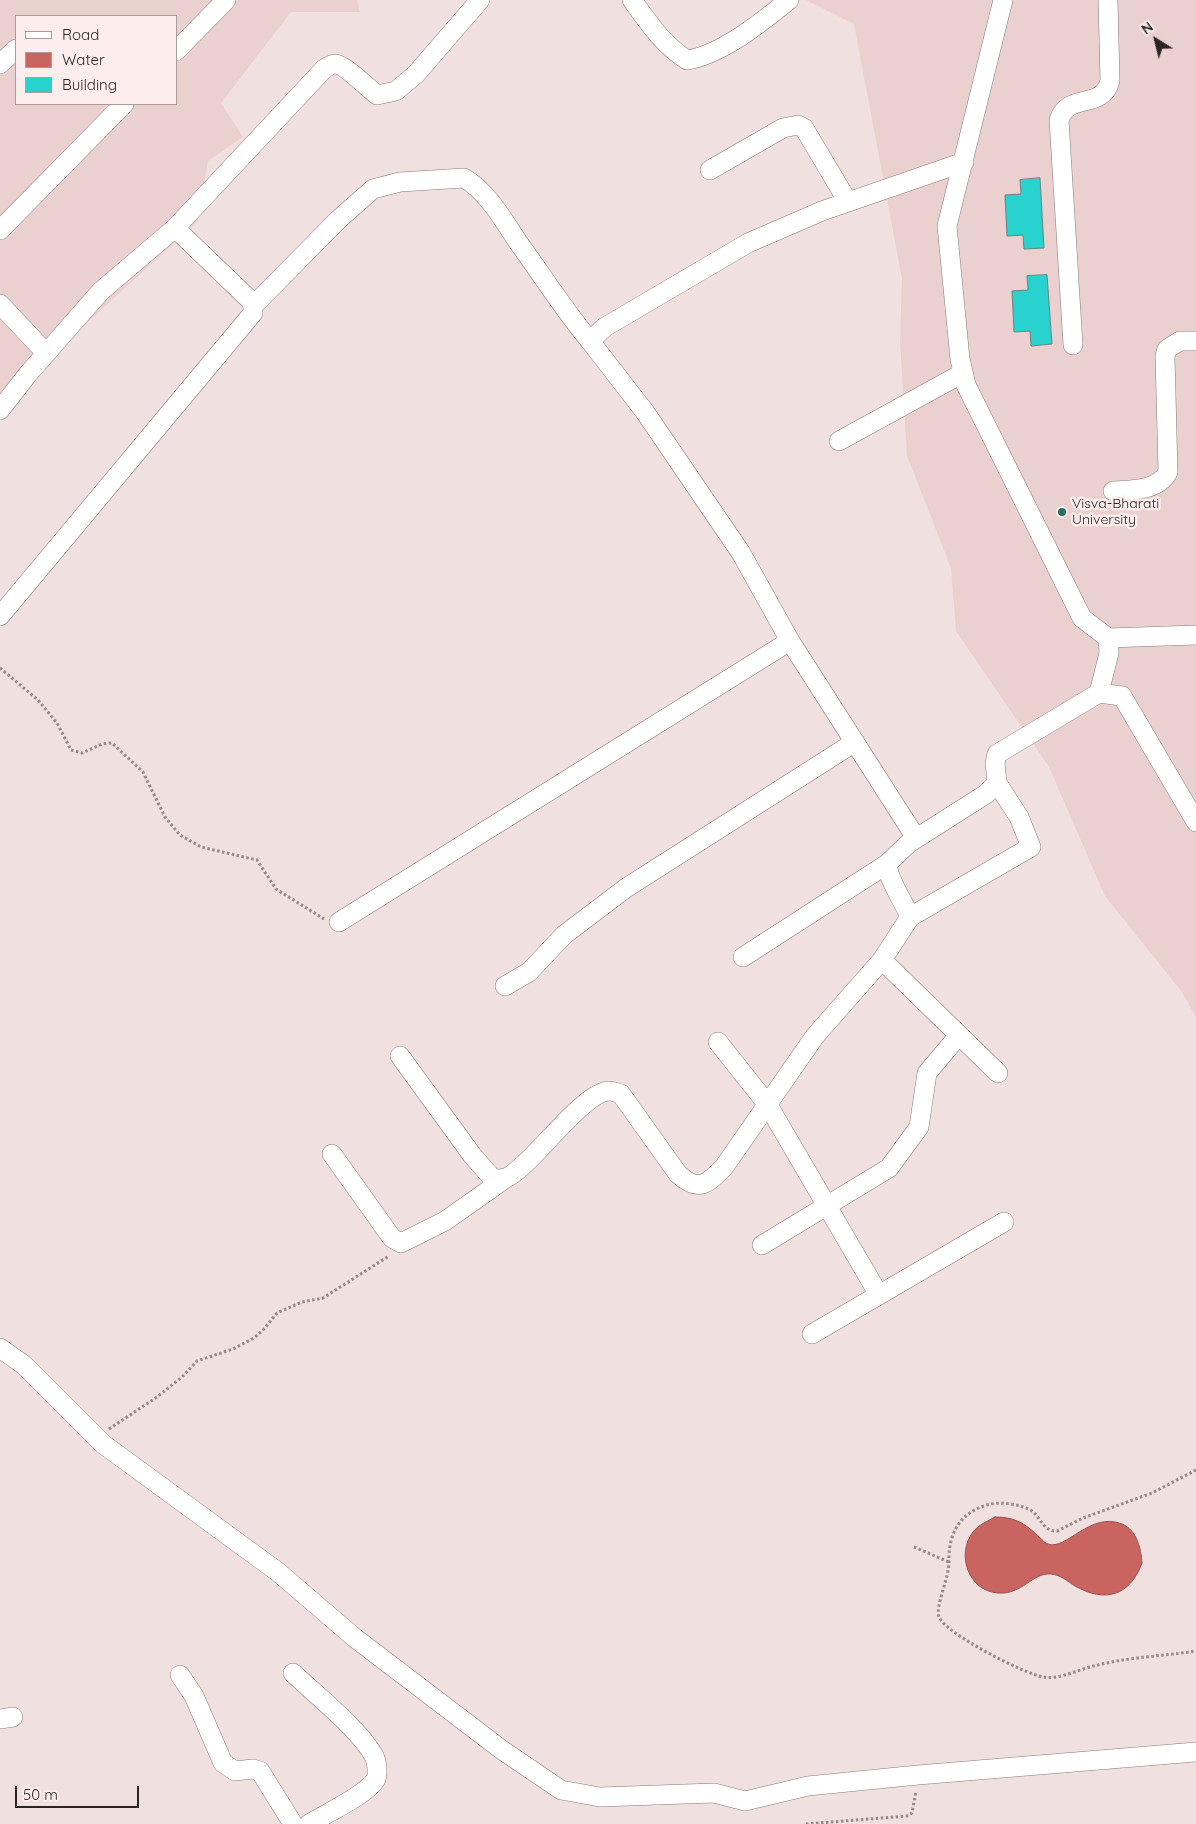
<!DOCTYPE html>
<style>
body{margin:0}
#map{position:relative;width:1196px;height:1824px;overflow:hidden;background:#f0e0df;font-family:Quicksand,sans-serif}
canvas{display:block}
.legend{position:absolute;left:15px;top:15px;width:162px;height:90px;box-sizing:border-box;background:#fdedec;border:1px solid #a99d9c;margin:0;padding:6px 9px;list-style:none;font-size:15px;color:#2a2424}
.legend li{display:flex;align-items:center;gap:10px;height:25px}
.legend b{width:25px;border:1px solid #a99d9c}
.north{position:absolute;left:1131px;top:15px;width:50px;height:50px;-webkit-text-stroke:4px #fdedec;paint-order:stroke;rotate:324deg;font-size:14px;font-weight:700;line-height:20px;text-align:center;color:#2a2424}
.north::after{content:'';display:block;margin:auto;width:18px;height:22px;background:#2a2424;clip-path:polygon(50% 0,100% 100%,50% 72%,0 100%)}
.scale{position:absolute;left:15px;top:1786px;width:124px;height:22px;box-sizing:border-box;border:2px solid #2a2424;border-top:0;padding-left:6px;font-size:15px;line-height:18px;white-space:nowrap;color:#2a2424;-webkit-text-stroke:4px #fdedec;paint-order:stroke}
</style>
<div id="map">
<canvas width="1196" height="1824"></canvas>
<ul class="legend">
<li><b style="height:6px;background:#fff"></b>Road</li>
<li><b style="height:14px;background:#c96461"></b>Water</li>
<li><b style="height:14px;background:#28d2ce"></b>Building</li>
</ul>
<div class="north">N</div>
<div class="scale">50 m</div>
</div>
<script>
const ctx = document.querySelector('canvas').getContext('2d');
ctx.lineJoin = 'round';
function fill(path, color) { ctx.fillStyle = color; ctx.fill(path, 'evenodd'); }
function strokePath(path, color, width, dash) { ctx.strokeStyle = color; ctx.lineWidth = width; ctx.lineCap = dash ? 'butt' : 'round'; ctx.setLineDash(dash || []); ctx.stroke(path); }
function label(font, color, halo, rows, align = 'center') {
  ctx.font = font + ' Quicksand,sans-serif'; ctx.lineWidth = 5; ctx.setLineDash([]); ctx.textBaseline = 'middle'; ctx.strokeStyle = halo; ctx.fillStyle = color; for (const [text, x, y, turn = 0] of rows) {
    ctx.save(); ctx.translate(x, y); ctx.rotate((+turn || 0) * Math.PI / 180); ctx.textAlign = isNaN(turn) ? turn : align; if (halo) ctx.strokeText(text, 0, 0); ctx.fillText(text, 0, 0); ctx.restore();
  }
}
fill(new Path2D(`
 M0,0H357L360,12H291L221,103L243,137L208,161L198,221L0,403ZM16,16H176V104H16Z
 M806,0H1196V1017L1182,992L1105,896L1049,767L956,631L951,568L907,456L900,341L902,279L854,24Z`), '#ead1d0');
const water = new Path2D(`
 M995,1517C1013,1517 1023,1522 1036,1534C1040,1537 1044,1543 1048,1544C1066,1551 1090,1511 1122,1524C1137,1530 1141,1549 1142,1563C1130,1596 1105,1603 1075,1586C1067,1581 1061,1575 1051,1574C1033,1572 1022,1595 998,1593C968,1591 956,1554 973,1532C978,1525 988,1521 995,1517Z`);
fill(water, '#c96461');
strokePath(water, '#99514f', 1);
const building = new Path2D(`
 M1040,178L1044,248L1024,249L1023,235L1007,236L1005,195L1021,194L1020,180Z
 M1047,275L1052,344L1031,346L1030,331L1014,332L1012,291L1028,290L1027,276Z`);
fill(building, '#28d2ce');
strokePath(building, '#71807f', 1);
const minor = new Path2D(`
 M632,0C648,22 663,45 687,60C721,55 762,22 789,0
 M1003,0L947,226L960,359L966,385L1082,618L1108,638L1196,635
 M176,51L226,0
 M0,64L16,49
 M710,170L783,128L798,125L804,128L848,202
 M0,230L124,104
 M0,304L46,353
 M253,306L339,219L373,189L400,182L464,178C487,191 504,221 518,242C542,275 564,310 590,341
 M1073,345L1059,120C1069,91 1102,111 1110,81L1108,0
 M0,410L28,374L101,291L175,228L324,69C327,67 332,64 335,64C344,64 368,88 377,95L396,91L416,74L480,0
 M839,441L963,373
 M1113,491C1132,490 1158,491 1168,472L1165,356L1167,349L1180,341H1196
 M0,616L253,313V306L250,300L175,228
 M790,641L741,553L645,412L590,341L605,327L748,243L822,211L964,162
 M1099,693L1122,696L1196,822
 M910,917L1031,847L1019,817L997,783
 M339,922L790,641L916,838
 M743,957L887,864
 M882,960L998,1073
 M505,986L529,972L564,935L626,888L855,742
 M718,1042L768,1105L879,1295
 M400,1056L472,1155L493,1179C498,1179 504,1179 508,1177C533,1164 584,1090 610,1091C613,1091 617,1093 621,1094L678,1174C699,1193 707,1184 724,1167L815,1036L882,960L910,917C903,900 889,882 887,864L909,843L986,794L997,783L995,763L997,754L1099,693L1109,653L1108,638
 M332,1154L392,1238L401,1243L445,1221L506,1178
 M762,1245L889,1168L919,1127L927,1073L959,1035
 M812,1334L1004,1222
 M0,1348L24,1365L103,1444L278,1572L355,1638L502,1750L561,1790L600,1797L714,1793L745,1801L808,1786L918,1775L1196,1752
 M293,1673C316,1695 360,1730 374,1756C377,1762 378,1773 376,1779C367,1795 325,1814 309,1824
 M180,1675L194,1696L223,1763L235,1771L253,1769L260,1771L293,1824
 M0,1719L13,1717`);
strokePath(minor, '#877978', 20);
strokePath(new Path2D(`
 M0,668L38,700L57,723L71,750L82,753L102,744L112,743L143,772L165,817L180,835L201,847L257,860L276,889L324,919
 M109,1429L157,1397L182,1377L197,1361L233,1349L254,1338L264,1329L277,1313L302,1302L323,1298L389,1256
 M1196,1470L1152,1493L1083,1518L1057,1531C1044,1532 1041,1518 1032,1511C1021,1504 1000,1501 987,1505C959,1513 948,1535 949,1562C949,1578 935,1607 939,1617C946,1634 1025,1674 1043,1677C1061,1680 1081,1668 1098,1665C1130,1657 1164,1656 1196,1651
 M914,1547L949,1562
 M806,1824L907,1816L912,1813L916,1791`), '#958989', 3, [2.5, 2.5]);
strokePath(minor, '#fff', 19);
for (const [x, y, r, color] of [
 [1062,512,5,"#246f6d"]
]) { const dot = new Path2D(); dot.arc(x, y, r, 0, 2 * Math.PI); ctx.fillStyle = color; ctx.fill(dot); strokePath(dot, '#fdedec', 2); }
label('14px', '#2a2424', '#fdedec', [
 ["Visva-Bharati",1072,504],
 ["University",1072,520]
], 'left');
</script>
